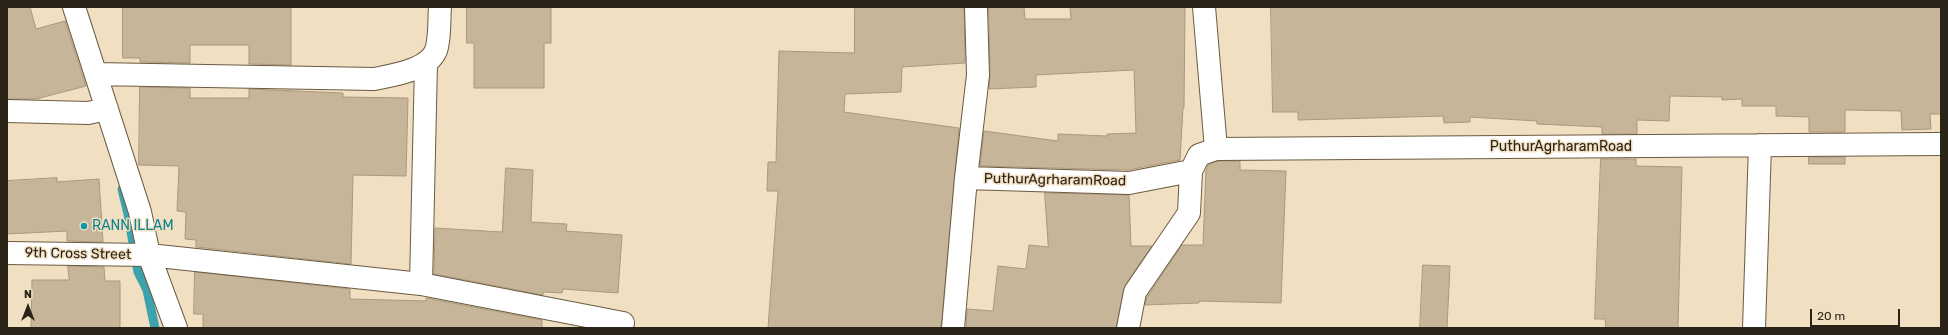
<!DOCTYPE html>
<style>
body{margin:0}
#map{position:relative;width:1948px;height:335px;overflow:hidden;background:#f1dfc2;font-family:Rubik,sans-serif}
canvas{display:block}
.frame{position:absolute;inset:0;border:8px solid #2a2318;pointer-events:none}
.north{position:absolute;left:8px;top:287px;width:40px;height:40px;-webkit-text-stroke:3px #f1dfc2;paint-order:stroke;rotate:0deg;font-size:11px;font-weight:700;line-height:16px;text-align:center;color:#2a2318}
.north::after{content:'';display:block;margin:auto;width:14px;height:18px;background:#2a2318;clip-path:polygon(50% 0,100% 100%,50% 72%,0 100%)}
.scale{position:absolute;left:1810px;top:309px;width:90px;height:18px;box-sizing:border-box;border:2px solid #2a2318;border-top:0;padding-left:5px;font-size:12px;line-height:14px;white-space:nowrap;color:#2a2318;-webkit-text-stroke:3px #f1dfc2;paint-order:stroke}
</style>
<div id="map">
<canvas width="1948" height="335"></canvas>
<div class="frame"></div>
<div class="north">N</div>
<div class="scale">20 m</div>
</div>
<script>
const ctx = document.querySelector('canvas').getContext('2d');
ctx.lineJoin = 'round';
function strokePath(path, color, width, dash) { ctx.strokeStyle = color; ctx.lineWidth = width; ctx.lineCap = dash ? 'butt' : 'round'; ctx.setLineDash(dash || []); ctx.stroke(path); }
function fill(path, color) { ctx.fillStyle = color; ctx.fill(path, 'evenodd'); }
function label(font, color, halo, rows, align = 'center') {
  ctx.font = font + ' Rubik,sans-serif'; ctx.lineWidth = 3; ctx.setLineDash([]); ctx.textBaseline = 'middle'; ctx.strokeStyle = halo; ctx.fillStyle = color; for (const [text, x, y, turn = 0] of rows) {
    ctx.save(); ctx.translate(x, y); ctx.rotate((+turn || 0) * Math.PI / 180); ctx.textAlign = isNaN(turn) ? turn : align; if (halo) ctx.strokeText(text, 0, 0); ctx.fillText(text, 0, 0); ctx.restore();
  }
}
strokePath(new Path2D(`
 M122,189L128,214L138,272L147,290L155,328`), '#3ca2ab', 9);
const building = new Path2D(`
 M7,7H30L36,29L65,21L86,86L36,99H7Z
 M123,7H291V65L249,64V45H190V63L140,62V58H123Z
 M467,7H551V43H544V88H474V43H467Z
 M855,7H964L965,63L902,67L901,92L845,94L844,112L959,128L941,328H768L778,191H767L768,162H776L779,51L854,53Z
 M989,7H1024L1025,19H1071L1070,7H1185L1184,108H1183L1180,160L1128,170L980,166L984,131L1058,141V134L1107,136V134L1136,133L1134,70L1036,75V87L989,89L990,75Z
 M1271,7H1941V114H1930L1931,129L1902,130L1901,111L1845,110V132H1809V117L1776,116V106H1742V99L1722,100V97L1670,96L1669,121L1637,120V134H1602V127L1537,124V121L1470,117V122L1444,123L1443,116L1298,120V112H1273Z
 M140,87L190,88V98H249V89L343,93V97L408,98L406,176L353,175L351,264L196,247V240L185,239L186,212L177,211L179,166L139,165Z
 M1809,157H1845V164H1809Z
 M1601,159H1636V166L1682,167L1678,328H1606L1605,319H1595Z
 M1218,161H1240V170L1286,171L1281,303L1199,301V303L1145,305L1147,297L1182,245H1203L1206,170L1208,165Z
 M506,168L533,170L531,222L567,224L566,231L622,235L618,293L563,289L562,293L543,292V295L434,274L435,228L502,232Z
 M57,178V182L99,179L103,242L67,241V231L7,234V181Z
 M1045,193L1129,195L1131,246H1152L1125,285L1116,328H966L967,309L993,311L998,266L1026,269L1029,245L1048,247Z
 M1423,265L1450,266L1447,328H1420Z
 M68,266L104,267L105,281H120V328H31L32,280H69Z
 M195,272L350,289V299L426,301V298L542,320V328H203V314H194Z`);
fill(building, '#c7b599');
strokePath(building, '#a9987c', 1);
const minor = new Path2D(`
 M74,7L140,212L149,255L176,328
 M1204,7L1216,149
 M96,74L374,79C393,75 432,70 437,47C440,34 439,20 440,7
 M7,111L88,113L107,109
 M966,178L1129,183L1191,171
 M7,253L149,255L421,284L623,323
 M421,284L426,63
 M953,328L966,178L978,75L976,7
 M1128,328L1135,292L1189,213L1191,171L1199,155L1216,149L1941,144
 M1754,328L1760,145`);
strokePath(minor, '#6b5b41', 24);
strokePath(minor, '#fff', 22);
for (const [x, y, r, color] of [
 [84,226,4,"#0f9aa8"]
]) { const dot = new Path2D(); dot.arc(x, y, r, 0, 2 * Math.PI); ctx.fillStyle = color; ctx.fill(dot); strokePath(dot, '#f1dfc2', 1.5); }
label('14px', '#2a2318', '#f1dfc2', [
 ["PuthurAgrharamRoad",1561,147],
 ["PuthurAgrharamRoad",1055,180,1],
 ["9th Cross Street",78,254,1]
]);
label('14px', '#0d838f', '#f1dfc2', [
 ["RANN ILLAM",92,226]
], 'left');
</script>
